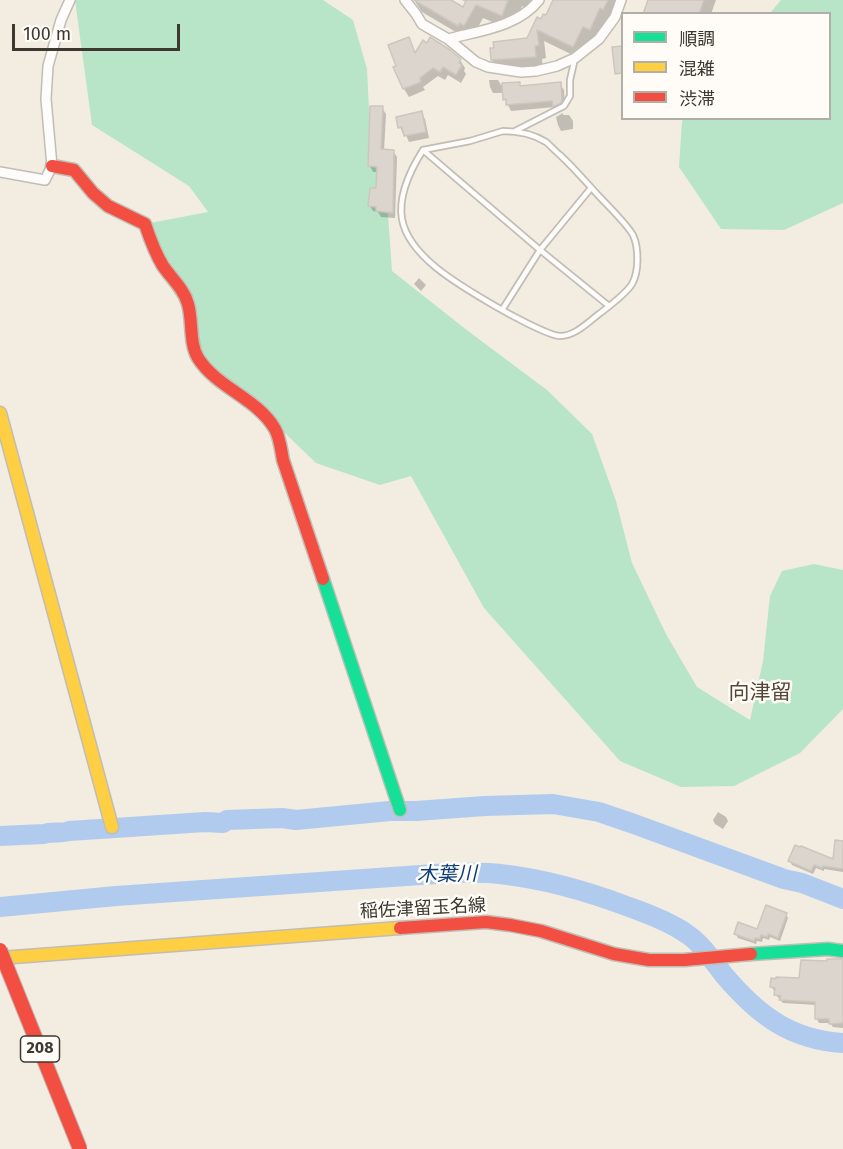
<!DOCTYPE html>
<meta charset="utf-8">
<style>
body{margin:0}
#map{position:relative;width:843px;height:1149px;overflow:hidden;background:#f2ece1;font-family:"Fira Sans","Noto Sans JP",sans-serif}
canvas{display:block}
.legend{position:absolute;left:621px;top:12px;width:210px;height:108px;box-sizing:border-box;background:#fffcf8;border:2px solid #b1aea8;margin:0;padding:8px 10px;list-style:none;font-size:18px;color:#3d3830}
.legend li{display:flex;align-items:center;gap:12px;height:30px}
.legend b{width:30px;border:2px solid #b1aea8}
.scale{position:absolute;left:12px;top:24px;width:168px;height:27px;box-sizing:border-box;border:3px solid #3d3830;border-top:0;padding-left:8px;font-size:18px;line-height:21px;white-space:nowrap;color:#3d3830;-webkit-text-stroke:4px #fffcf8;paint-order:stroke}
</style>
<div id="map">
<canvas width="843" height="1149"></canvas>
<ul class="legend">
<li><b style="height:8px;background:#16e098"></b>順調</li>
<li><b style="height:8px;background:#ffcf43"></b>混雑</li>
<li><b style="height:8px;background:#f24e42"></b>渋滞</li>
</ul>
<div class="scale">100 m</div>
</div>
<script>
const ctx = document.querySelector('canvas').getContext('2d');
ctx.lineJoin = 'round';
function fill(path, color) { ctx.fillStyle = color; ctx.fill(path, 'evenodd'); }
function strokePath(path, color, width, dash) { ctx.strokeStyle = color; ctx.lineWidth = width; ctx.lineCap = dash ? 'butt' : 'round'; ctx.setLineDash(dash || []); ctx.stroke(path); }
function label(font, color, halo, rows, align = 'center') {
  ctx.font = font + ' "Fira Sans","Noto Sans JP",sans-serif'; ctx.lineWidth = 5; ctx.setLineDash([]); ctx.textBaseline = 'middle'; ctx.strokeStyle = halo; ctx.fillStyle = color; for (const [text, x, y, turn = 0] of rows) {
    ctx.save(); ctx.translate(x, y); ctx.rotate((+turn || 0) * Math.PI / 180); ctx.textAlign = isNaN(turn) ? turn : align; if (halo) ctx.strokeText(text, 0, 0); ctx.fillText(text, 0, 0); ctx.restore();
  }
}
fill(new Path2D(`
 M75,0H323L353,20L367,69L371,151L388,215L392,271L468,331L547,390L592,434L616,501L632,563L666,634L697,687L750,720L763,661L770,596L782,571L814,564L843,570V709L800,753L734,786L681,787L620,761L484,608L411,476L380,485L316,463L262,411L196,356L188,302L145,224L208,212L189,186L92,125Z
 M781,0H843V203L784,230L721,229L679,167L682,121L684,119L830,118V14L770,13Z`), '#b8e5c7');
fill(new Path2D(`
 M414,0H452L451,2L464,9L468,0H537L532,11L522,6L516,21L513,19L509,29L483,18L472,38L467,36L466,38L422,12Z
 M558,0H619L597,42L590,39L581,59L544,41L546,58L542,59L543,70L500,73L492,60L528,40L541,21L547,17Z
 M649,0H716L711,14H644Z
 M408,39L416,54L460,60L465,68L464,71L466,74L461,83L448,75L445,80L438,76L423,87L425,90L409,97L404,89Z
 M489,80H498L501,85L519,83L521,87L560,84L564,90L565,107L558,112L555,107L511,111L505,99L504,93H493L490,87Z
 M382,108L386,114L384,151H393L397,157L395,218L381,217L378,212L373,211L370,206L378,190V172H373L370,166Z
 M421,113L425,119L429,138L409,142L405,133L403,134L400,127Z
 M563,113V115H569L573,121V129L561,131L558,125L556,117Z
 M419,278L426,285L421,291L414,284Z
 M718,812L726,817L728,821L723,829L715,824L713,820Z
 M843,843V872L824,869V871L816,868L813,874L792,865L790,861H834Z
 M786,914L788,918L780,941L770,937L769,940L763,938L762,942L757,941L756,944L738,938L736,934L758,931Z
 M825,961H843V1028L833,1027L830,1023H819L817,1019V1005L783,1003L776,995V991H774L772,987L800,979Z`), '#0003');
strokePath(new Path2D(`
 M0,836L44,834C52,831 61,834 69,831L205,822L223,823L227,820L282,818L296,820L390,811H416L485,806L553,804L599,812L634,824L784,879L802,883L843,899
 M0,907L116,896L450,873C467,873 484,872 500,874C545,879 587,891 629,907C649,914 670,922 687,934C702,944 713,961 724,975C757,1014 790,1040 843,1043`), '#b1cbee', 20);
const building = new Path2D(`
 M414,0H451L463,7L466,1L463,0H508L502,16L476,5L464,26L460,23L458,26Z
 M553,0H608L603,10L600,8L590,30L583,27L573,47L537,30L539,45L535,46L536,57L491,60L490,48H494L493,42L527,38L537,17L541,19L543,14L546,15Z
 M648,0H704L699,14H643Z
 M409,37L415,53L423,40L427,43L430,37L450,50L461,59L459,63L462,65L456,75L443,67L440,72L433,68L420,78L421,82L403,89L393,67L396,66L388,45Z
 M622,46V73L615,74L612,47Z
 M520,82V86L561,82L562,100L561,103L553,107L552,101L506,105V99L503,100L502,83Z
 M370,106H383L381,149L394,150L393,213L376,211V207L368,206L370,188H376L377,167L368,166Z
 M422,111L426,132L404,136L402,127L398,128L396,117Z
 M835,840L843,841V869L823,866L822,868L814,865L811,871L788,861L795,845L800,847L801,846L833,859Z
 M766,905L787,913L778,938L768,934L767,937L761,935L760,939L755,938L754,941L734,934L738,922L757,929Z
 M827,959H843V1023L829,1024V1019H815V1002L779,1000L781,996L774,995L775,988L770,987L771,978L776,979V977L799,978L801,960L827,961Z`);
fill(building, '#dcd5ce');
strokePath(building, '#cdc6bf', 1.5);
const lane = new Path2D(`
 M503,131C519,131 533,134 546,142C551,146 555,151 560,155C573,167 585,181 597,194C607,205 626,223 633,235C639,248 639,272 632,284C626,294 608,307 599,314C587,323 575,336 560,336C549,336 507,313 495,306C463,287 409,258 402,219C398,196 411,169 423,150L470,141Z
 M515,131L564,106L570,96V80L575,58
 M423,150L540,250L502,310
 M591,188L540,250L609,306`);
const street = new Path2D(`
 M405,0L416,14L422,24L448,39L476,62L488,67L521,72L536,71L557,66L575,58L599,39L615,17L621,0
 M448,39C478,31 518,27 539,0
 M0,172L45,180L52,166L46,99L48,66L61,20L70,0`);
const fast = new Path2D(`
 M323,579L400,810
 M751,954L828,949L843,951`);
const slow = new Path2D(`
 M0,413L112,827
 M0,958L400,928`);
const jam = new Path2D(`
 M52,166L74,170L93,193L108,206L145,224C150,239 155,253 163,266C172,279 184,289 188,304C193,321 189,343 198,358C217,388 257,398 275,429C280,438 281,450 283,460L323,579
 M400,928L486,922L510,925L541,931L614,954L649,960H684L751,954`);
strokePath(lane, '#c2bdb4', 8);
strokePath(street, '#c2bdb4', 12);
strokePath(fast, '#c2bdb4', 15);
strokePath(slow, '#c2bdb4', 15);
strokePath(jam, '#c2bdb4', 15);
strokePath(lane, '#fdfcfa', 4.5);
strokePath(street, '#fdfcfa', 9);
strokePath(fast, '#16e098', 12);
strokePath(slow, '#ffcf43', 12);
strokePath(jam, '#f24e42', 12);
const jamBridge = new Path2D(`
 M0,950L80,1149`);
strokePath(jamBridge, '#c4b3ad', 16, []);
strokePath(jamBridge, '#f24e42', 14);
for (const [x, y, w] of [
 [40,1049,39]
]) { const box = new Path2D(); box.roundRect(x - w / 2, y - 13, w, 26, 4.5); ctx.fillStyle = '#fffcf8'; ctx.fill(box); strokePath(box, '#3d3830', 1.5); }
label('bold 16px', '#3d3830', null, [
 ["208",40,1049]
]);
label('18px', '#3d3830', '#fffcf8', [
 ["稲佐津留玉名線",423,909,-3]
]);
label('italic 20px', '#0a3c77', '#fffcf8', [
 ["木葉川",447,875,-1]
]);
label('21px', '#534837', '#fffcf8', [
 ["向津留",760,693]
]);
</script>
